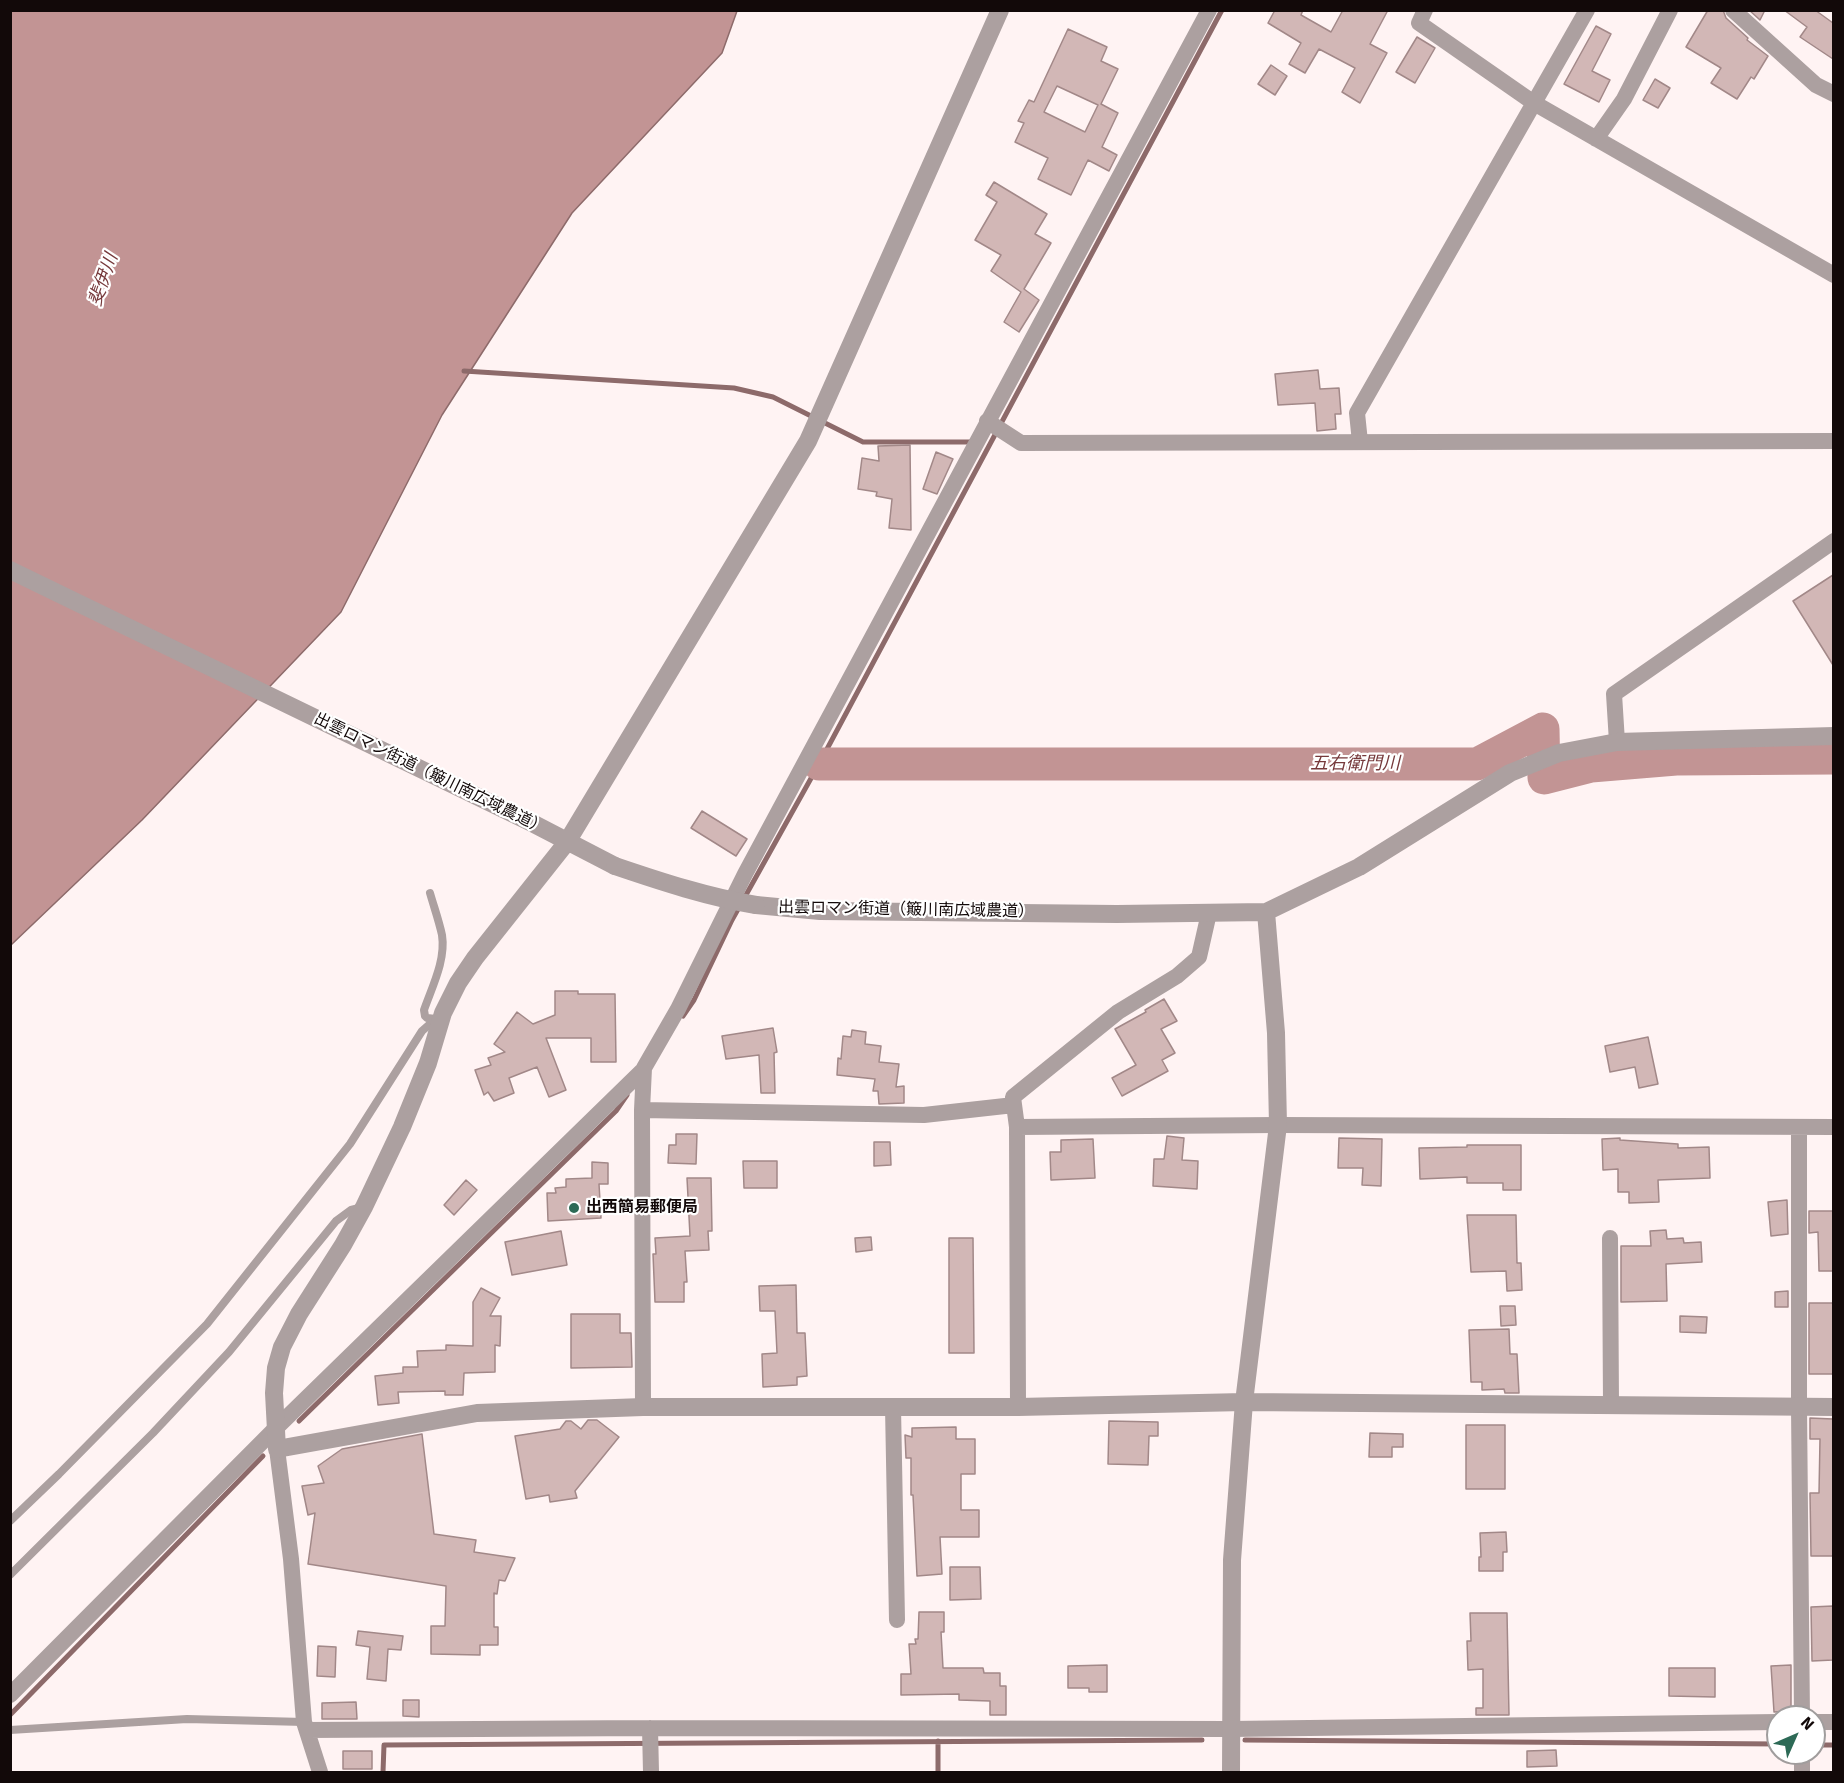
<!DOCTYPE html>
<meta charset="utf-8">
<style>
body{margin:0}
#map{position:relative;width:1844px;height:1783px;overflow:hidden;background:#fff3f3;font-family:Signika,sans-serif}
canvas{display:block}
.frame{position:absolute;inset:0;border:12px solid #120909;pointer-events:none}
.north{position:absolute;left:1766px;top:1705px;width:60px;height:60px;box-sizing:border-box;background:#fff;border:2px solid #a09d9d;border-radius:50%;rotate:45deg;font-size:16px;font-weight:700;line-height:24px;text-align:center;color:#120909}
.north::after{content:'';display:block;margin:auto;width:21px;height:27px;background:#2d6a56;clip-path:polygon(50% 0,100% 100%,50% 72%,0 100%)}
</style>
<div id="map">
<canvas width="1844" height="1783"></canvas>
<div class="frame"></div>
<div class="north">N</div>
</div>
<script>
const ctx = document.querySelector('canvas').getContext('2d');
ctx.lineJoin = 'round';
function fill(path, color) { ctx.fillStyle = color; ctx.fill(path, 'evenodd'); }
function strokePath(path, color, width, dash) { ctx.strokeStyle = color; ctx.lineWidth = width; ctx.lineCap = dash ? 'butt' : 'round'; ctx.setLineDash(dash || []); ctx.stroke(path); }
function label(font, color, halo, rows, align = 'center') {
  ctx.font = font + ' Signika,"Noto Sans JP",sans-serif'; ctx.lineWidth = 4.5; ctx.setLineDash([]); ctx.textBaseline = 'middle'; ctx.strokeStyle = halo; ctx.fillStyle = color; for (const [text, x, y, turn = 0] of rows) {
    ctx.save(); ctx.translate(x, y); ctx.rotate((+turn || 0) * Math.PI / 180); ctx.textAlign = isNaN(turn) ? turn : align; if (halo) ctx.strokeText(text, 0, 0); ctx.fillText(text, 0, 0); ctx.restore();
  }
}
const water = new Path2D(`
 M11,11H737L722,53L572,213L442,415L341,612L142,820L11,945Z`);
fill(water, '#c29494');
strokePath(water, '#8d6a6a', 1.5);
strokePath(new Path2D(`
 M464,371L734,388L773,397L863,442H973
 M683,1016L694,1000L732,920L819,764L1222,10
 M299,1421L616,1111L627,1095
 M10,1715L263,1456
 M1245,1740L1778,1744
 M1814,1745H1834
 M383,1772L384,1745L1202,1740
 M938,1772V1741`), '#8d6a6a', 5);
strokePath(new Path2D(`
 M819,764H1477L1543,729L1544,778L1591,766L1676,759L1834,758`), '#c29494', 33);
const building = new Path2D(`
 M1275,10H1303L1301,15L1331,32L1343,10H1388L1370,44L1387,53L1360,103L1342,92L1355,68L1319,49L1305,73L1289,64L1301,43L1268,23Z
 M1708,10H1723L1726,18L1748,38L1747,40L1768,56L1754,79L1751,77L1737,99L1711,83L1721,68L1686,47Z
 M1749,10H1765L1760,20Z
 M1784,10H1815L1833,23V59L1800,37L1807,27Z
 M1596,26L1611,34L1592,71L1610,80L1599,102L1564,84Z
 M1068,29L1107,47L1101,61L1118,69L1101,104L1118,113L1102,147L1117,155L1109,171L1088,160L1071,195L1038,179L1048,158L1015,142L1024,123L1018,121L1029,100L1034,102ZM1057,86L1098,105L1085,132L1044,112Z
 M1417,37L1435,48L1415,83L1396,72Z
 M1271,65L1287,76L1275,95L1258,84Z
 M1655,79L1670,88L1658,108L1643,100Z
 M994,182L1047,214L1035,234L1051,243L1024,289L1039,300L1019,332L1004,322L1021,292L991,271L1001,255L975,240L997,202L986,195Z
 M1318,370L1320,389L1339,388L1341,414H1335L1336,429L1317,431L1315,403L1278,405L1275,374Z
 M910,445L911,530L889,528L892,499L876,496L877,492L858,489L862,458L879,461L878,446Z
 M936,452L953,459L937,494L923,489Z
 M1833,575V665L1793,601Z
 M702,811L747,839L736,856L691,828Z
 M555,991H578V994H615L616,1062H591V1038H546L566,1090L549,1097L537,1067L509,1078L514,1093L494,1101L488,1092L484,1095L475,1070L491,1065L488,1058L505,1052L494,1044L517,1012L533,1024L555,1015Z
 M1164,999L1177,1021L1161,1029L1175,1053L1162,1060L1168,1071L1122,1096L1112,1078L1136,1065L1115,1029L1146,1012L1145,1010Z
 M773,1028L777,1052L774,1053L775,1093H761L759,1055L726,1059L722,1036Z
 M852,1030L866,1032L865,1044L881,1046L879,1062L899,1064L896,1087L904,1086V1103L879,1104L878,1091H873L875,1079L837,1075L838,1058L841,1059L843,1036L851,1037Z
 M1648,1037L1658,1084L1639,1088L1635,1067L1610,1072L1605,1046Z
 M676,1134H697L696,1164L668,1163L669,1145H676Z
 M1167,1136L1184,1138L1182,1160L1198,1161L1197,1189L1153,1186L1154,1159H1164Z
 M1339,1138L1382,1139L1381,1186L1362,1185L1363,1168H1338Z
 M1620,1138V1140L1678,1144V1148L1709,1147L1710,1178L1658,1180L1659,1202L1629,1203V1192H1618V1169L1603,1170L1602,1139Z
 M1093,1139L1095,1178L1051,1180L1050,1152H1061V1140Z
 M874,1142H890L891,1165L874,1166Z
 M1467,1145H1521V1190H1503V1183H1467V1177L1420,1179L1419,1148L1467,1147Z
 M743,1161H777V1188H744Z
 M592,1162L608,1163V1184H599L601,1218L548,1221L547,1193H556L555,1188L566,1187V1179L592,1178Z
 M687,1178H711L712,1231H708L709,1250L685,1251L687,1282H684V1302H655L653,1254H656L655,1238L690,1236Z
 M466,1180L477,1190L454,1215L444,1205Z
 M1787,1200L1788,1234L1771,1236L1768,1202Z
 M1809,1211H1833V1271H1819L1818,1232L1809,1233Z
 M1467,1215H1516L1517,1263H1521L1522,1290L1507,1291L1506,1271L1471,1272Z
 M1666,1230L1667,1239L1683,1238L1684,1243L1701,1242L1702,1262L1666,1264L1667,1301L1621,1302V1246H1651L1650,1231Z
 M561,1231L567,1265L512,1275L505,1242Z
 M871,1237L872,1250L856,1252L855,1238Z
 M949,1238H973L974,1353H949Z
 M796,1285L797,1333H805L807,1376L797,1377V1385L763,1387L762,1354L777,1353L775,1311H760L759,1286Z
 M481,1288L500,1298L490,1316H501L500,1346L495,1345V1372L464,1373L463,1395H445V1391L398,1392L399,1403L378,1405L375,1376L403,1373V1367H418L417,1351L446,1350V1345L473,1346V1302Z
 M1788,1291V1307H1775V1292Z
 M1809,1303H1833V1374H1809Z
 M1500,1306H1515L1516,1325L1501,1326Z
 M571,1314H620V1333H631L632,1367L571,1368Z
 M1680,1316L1707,1317L1706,1333L1680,1332Z
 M1509,1329L1510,1354H1517L1519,1393H1505L1504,1389L1482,1390V1382H1471L1469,1330Z
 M1810,1418L1833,1419V1556H1811L1810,1493H1819L1820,1439H1810Z
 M588,1420H597L619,1437L575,1491L577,1498L550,1502L549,1495L526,1499L515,1436L560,1429L566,1421H571L581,1429Z
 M1109,1421L1158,1422V1436H1149L1148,1465L1108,1464Z
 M1466,1425H1505V1489H1466Z
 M956,1427V1439H975V1474H961V1510H979V1537H940L942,1574L917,1576L913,1495H911V1458H906L905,1435L912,1437V1428Z
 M1370,1433L1403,1434V1447H1392V1457H1369Z
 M422,1434L434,1534L476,1540L474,1552L515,1558L505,1581L499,1580L497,1594L494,1593V1627H498V1645H480V1655L431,1654V1626H445L446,1586L308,1564L315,1513L308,1515L302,1486L324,1483L318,1466L342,1449Z
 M1506,1532L1507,1552H1503V1571H1479V1557H1481L1480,1533Z
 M950,1567H980L981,1599L950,1600Z
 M1833,1606V1660L1812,1661L1811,1607Z
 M919,1612H944V1632H941L943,1668H983L984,1673H1000V1686H1006V1715H990V1701L959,1700V1694L901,1695V1674H911L909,1644H916L915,1639H918Z
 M1470,1613H1507L1509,1715H1476V1708H1483V1669L1468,1670L1467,1641H1471Z
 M358,1631L403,1636L401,1650L388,1649L386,1681L367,1679L370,1647L356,1645Z
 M318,1646L336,1647L335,1677L317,1676Z
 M1107,1665V1692H1089V1688H1068V1666Z
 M1791,1665V1711L1774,1712L1771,1666Z
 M1669,1668H1715V1697L1669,1696Z
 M403,1700H419V1717L403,1716Z
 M356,1702L357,1719H322V1703Z
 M1556,1750L1557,1766L1527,1767V1751Z
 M343,1751H372V1769H343Z`);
fill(building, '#d2b7b6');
strokePath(building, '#a28888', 1.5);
strokePath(new Path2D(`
 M430,893C434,907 439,921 442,935C446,960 432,987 424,1010L425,1016L427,1018L436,1019
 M10,1521L59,1474L207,1324L350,1144L422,1031L438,1017
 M10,1575L153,1433L229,1352L336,1221L351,1210L363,1207
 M10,1730L187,1719L304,1722`), '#aca0a0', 8);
strokePath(new Path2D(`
 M1425,10L1419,23L1534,103L1834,275
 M1733,10L1816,85L1834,94
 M1596,139L1624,99L1670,10
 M987,421L1021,443L1834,441
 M1360,442L1357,413L1587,10
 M1617,742L1614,694L1834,541
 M642,1110L924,1115L1014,1105
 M1017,1127L1278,1125L1834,1127
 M1799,1128V1407L1802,1717
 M1610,1238L1611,1405
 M643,1407L642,1110L644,1068L678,1009L745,874L1209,10
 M893,1407L897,1620
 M1018,1407L1017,1127L1013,1097L1118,1012L1177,976L1199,957L1209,913
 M277,1449L291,1559L304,1722L320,1772
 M10,1695L275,1429L643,1070
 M1814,1722H1834
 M650,1728L651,1772
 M307,1730L650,1728L1231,1729L1778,1722
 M1802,1772V1753`), '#aca0a0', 16);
strokePath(new Path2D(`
 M1000,10L808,441L567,842L475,958L458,983L443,1013L428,1063L402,1127L364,1207L343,1245L299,1314L282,1347L276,1368L274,1393L277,1449L477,1413L643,1407H1018L1244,1402L1834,1407
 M10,570L534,824L615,866
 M756,905L820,911L1117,914L1266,912L1359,867L1510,773L1559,753L1617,742L1834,736
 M1231,1772L1232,1560L1244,1402L1278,1125L1276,1033L1266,912`), '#aca0a0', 18);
strokePath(new Path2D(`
 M615,866C662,882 708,897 756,905`), '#aca0a0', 18);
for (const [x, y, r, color] of [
 [574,1208,6,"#2d6a56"]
]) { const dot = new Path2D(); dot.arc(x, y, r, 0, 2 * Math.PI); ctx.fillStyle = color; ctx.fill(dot); strokePath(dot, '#fff', 2); }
label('16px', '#120909', '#fff', [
 ["出雲ロマン街道（簸川南広域農道）",430,774,26],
 ["出雲ロマン街道（簸川南広域農道）",906,910,1]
]);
label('bold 16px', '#120909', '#fff', [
 ["出西簡易郵便局",586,1208]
], 'left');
label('italic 18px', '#76393b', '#fff', [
 ["斐伊川",104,280,-71],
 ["五右衛門川",1355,764]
]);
</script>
